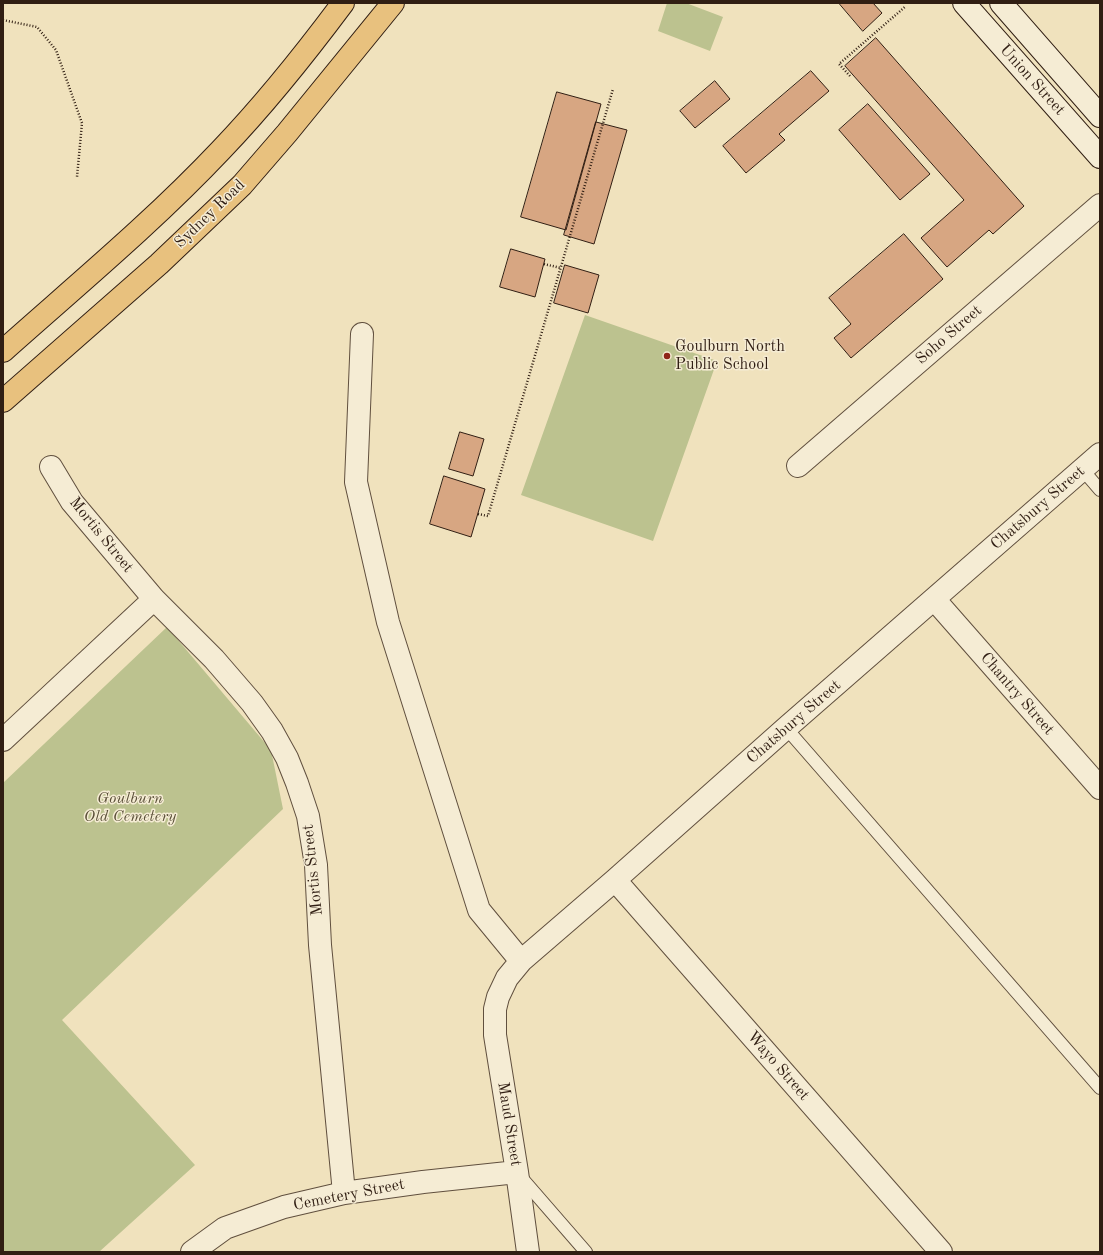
<!DOCTYPE html>
<style>
body{margin:0}
#map{position:relative;width:1103px;height:1255px;overflow:hidden;background:#f0e2bd;font-family:"Old Standard TT",serif}
canvas{display:block}
.frame{position:absolute;inset:0;border:4px solid #301e13;pointer-events:none}
</style>
<div id="map">
<canvas width="1103" height="1255"></canvas>
<div class="frame"></div>
</div>
<script>
const ctx = document.querySelector('canvas').getContext('2d');
ctx.lineJoin = 'round';
function fill(path, color) { ctx.fillStyle = color; ctx.fill(path, 'evenodd'); }
function strokePath(path, color, width, dash) { ctx.strokeStyle = color; ctx.lineWidth = width; ctx.lineCap = dash ? 'butt' : 'round'; ctx.setLineDash(dash || []); ctx.stroke(path); }
function label(font, color, halo, rows, align = 'center') {
  ctx.font = font + ' "Old Standard TT",serif'; ctx.lineWidth = 3; ctx.setLineDash([]); ctx.textBaseline = 'middle'; ctx.strokeStyle = halo; ctx.fillStyle = color; for (const [text, x, y, turn = 0] of rows) {
    ctx.save(); ctx.translate(x, y); ctx.rotate((+turn || 0) * Math.PI / 180); ctx.textAlign = isNaN(turn) ? turn : align; if (halo) ctx.strokeText(text, 0, 0); ctx.fillText(text, 0, 0); ctx.restore();
  }
}
fill(new Path2D(`
 M667,3H686L723,17L710,51L658,31Z
 M585,315L717,361L653,541L521,495Z
 M167,627L271,750L283,809L62,1020L195,1165L99,1252H3V783Z`), '#bcc28f');
const building = new Path2D(`
 M839,3H873L882,13L863,31Z
 M876,38L1024,206L993,234L989,230L947,267L921,238L964,200L845,66Z
 M811,71L829,91L779,134L785,140L746,173L723,146Z
 M715,81L730,99L695,128L680,111Z
 M557,92L601,104L566,230L521,217Z
 M868,104L930,174L900,200L839,130Z
 M596,122L627,130L594,244L564,235Z
 M904,234L943,279L851,358L834,338L851,324L829,298Z
 M511,249L545,259L535,297L500,287Z
 M565,265L599,275L588,313L554,303Z
 M460,432L484,439L473,476L449,469Z
 M444,476L485,489L471,537L430,524Z`);
fill(building, '#d7a682');
strokePath(building, '#301e13', 1);
const lane = new Path2D(`
 M1082,469L1100,490
 M786,728L1100,1088
 M520,1176L586,1252`);
const street = new Path2D(`
 M362,334L356,482L388,622L479,910L521,961
 M798,466L1100,205
 M51,467L72,502L154,599L214,659L252,703L272,731L287,758L297,783L308,816L316,865L320,945L344,1193
 M934,599L1100,788
 M3,740L154,599
 M615,880L941,1252
 M192,1252L225,1228L284,1207L344,1193L423,1182L517,1172
 M528,1252L517,1172L495,1035V1009L498,997L507,978L521,961L615,880L786,728L1100,454`);
const secondary = new Path2D(`
 M964,3L1100,157
 M1001,3L1100,116`);
const primary = new Path2D(`
 M3,351C77,285 153,222 221,150C265,104 305,54 343,3
 M3,401L159,264L242,185L287,133L393,3`);
strokePath(lane, '#604f3e', 14);
strokePath(street, '#604f3e', 24);
strokePath(secondary, '#301e13', 24);
strokePath(primary, '#301e13', 24);
strokePath(new Path2D(`
 M3,20L37,27L56,50L82,123L77,177
 M850,76L839,64L906,6
 M544,264L561,268
 M478,514L488,516L613,89`), '#301e13', 2.5, [1, 2]);
strokePath(lane, '#f5ecd4', 12);
strokePath(street, '#f5ecd4', 22);
strokePath(secondary, '#f5ecd4', 22);
strokePath(primary, '#e8c17e', 22);
for (const [x, y, r, color] of [
 [667,356,4,"#8f2418"]
]) { const dot = new Path2D(); dot.arc(x, y, r, 0, 2 * Math.PI); ctx.fillStyle = color; ctx.fill(dot); strokePath(dot, '#f5ecd4', 1.5); }
label('16px', '#301e13', '#f5ecd4', [
 ["Union Street",1032,80,48],
 ["Sydney Road",210,214,-44],
 ["Soho Street",949,335,-41],
 ["Chatsbury Street",1038,508,-41],
 ["Mortis Street",101,535,51],
 ["Chantry Street",1017,694,49],
 ["Chatsbury Street",794,722,-41],
 ["Mortis Street",313,870,-96],
 ["Wayo Street",778,1066,49],
 ["Maud Street",509,1124,81],
 ["Cemetery Street",349,1195,-11]
]);
label('16px', '#301e13', '#f5ecd4', [
 ["Goulburn North",675,347],
 ["Public School",675,365]
], 'left');
label('italic 16px', '#5a4f38', '#f5ecd4', [
 ["Goulburn",130,799],
 ["Old Cemetery",130,817]
]);
</script>
